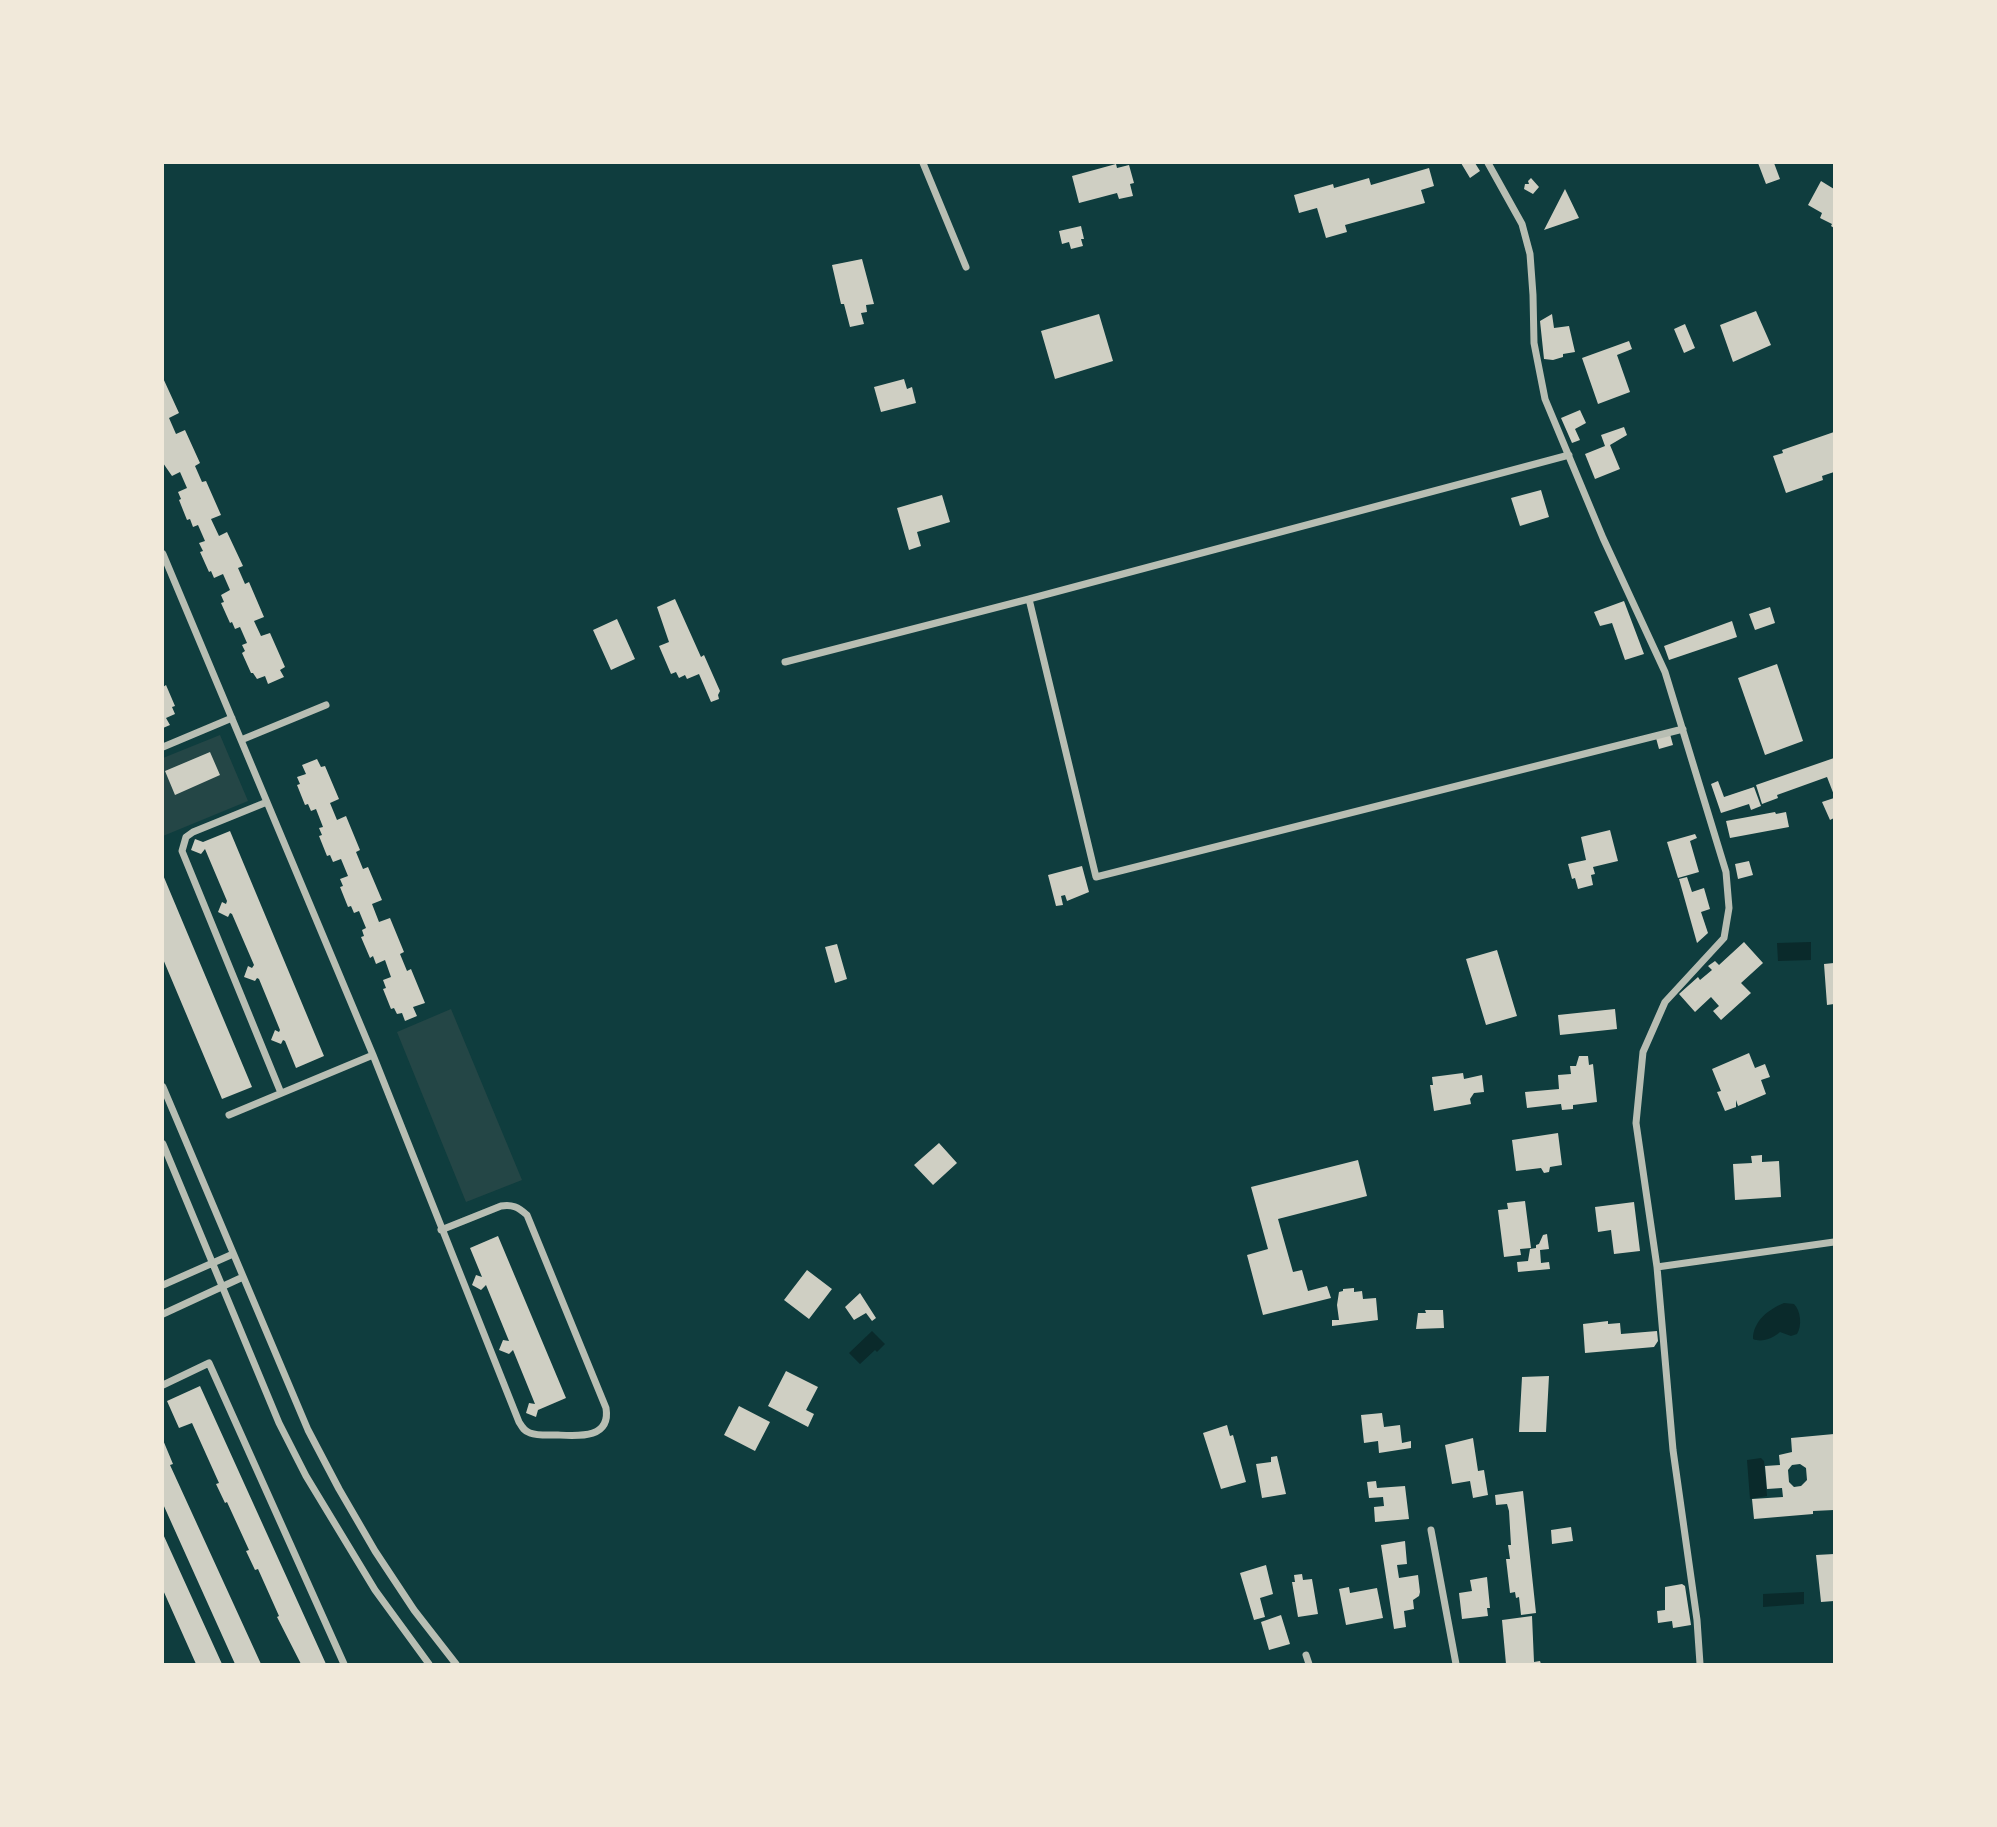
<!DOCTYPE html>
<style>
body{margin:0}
#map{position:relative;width:1997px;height:1827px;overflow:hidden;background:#0f3d3e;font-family:Rubik,sans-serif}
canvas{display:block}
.frame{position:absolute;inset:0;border:164px solid #f1e9da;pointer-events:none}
</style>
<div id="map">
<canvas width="1997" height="1827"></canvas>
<div class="frame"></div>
</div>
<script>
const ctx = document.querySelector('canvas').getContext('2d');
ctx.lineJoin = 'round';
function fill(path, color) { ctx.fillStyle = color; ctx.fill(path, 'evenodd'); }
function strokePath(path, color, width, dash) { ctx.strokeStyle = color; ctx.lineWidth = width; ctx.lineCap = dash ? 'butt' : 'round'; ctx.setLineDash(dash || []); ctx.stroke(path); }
fill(new Path2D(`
 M220,735L248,801L163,836V758Z
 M451,1009L522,1180L466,1202L397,1032Z`), '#244646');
fill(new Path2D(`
 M1811,942V960L1778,961L1777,943Z
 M1784,1303L1794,1304C1801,1311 1802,1326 1797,1334L1791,1336L1780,1332C1773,1338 1762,1343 1753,1339C1753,1321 1769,1309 1784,1303Z
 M872,1331L885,1344L877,1352L875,1350L860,1364L849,1353Z
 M1761,1458L1764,1461L1767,1496L1750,1499L1747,1460Z
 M1804,1592V1604L1763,1607V1594Z`), '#0a2a2b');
fill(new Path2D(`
 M1461,163H1475L1480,171L1470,178Z
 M1758,163H1774L1780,179L1766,184Z
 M1116,164L1117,168L1129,165L1134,183L1130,184L1133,196L1119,199L1117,193L1079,203L1072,176Z
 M1429,168L1434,186L1421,190L1425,203L1345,225L1347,232L1326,238L1317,208L1299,213L1294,195L1333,184L1334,188L1369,178L1371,185Z
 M1531,178L1539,187L1533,194L1524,189L1525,184H1529L1528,181Z
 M1821,181L1834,189V228L1831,226L1832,224L1820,218L1822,213L1808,205Z
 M1565,189L1579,218L1544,230Z
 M1081,226L1084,239H1081L1083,246L1071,249L1069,242L1062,244L1059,231Z
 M862,259L874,304L866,305L867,312L861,313L864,324L850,327L844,304H841L832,265Z
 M1756,311L1771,345L1733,362L1720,325Z
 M1099,314L1113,361L1055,379L1041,331Z
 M1552,314L1554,328L1569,326L1575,352L1563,354V357L1553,360L1544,359L1540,321Z
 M1685,324L1695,348L1684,353L1674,329Z
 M1629,341L1632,349L1617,355L1630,392L1598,404L1582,358Z
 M163,378L179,413L169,418L176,434L185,430L200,463L195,466L202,482L206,481L221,515L211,519L219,536L227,532L243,566L238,568L245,584L249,582L264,617L254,621L261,636L270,633L285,667L280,670L284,677L268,684L265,676L257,679L253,673H251L242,653L245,651L242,645L247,643L240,627L235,629L232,622L230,623L221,603L224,602L221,595L230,590L223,574L214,578L211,571L209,572L200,552L203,551L199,543L205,541L198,525L193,527L190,519L187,520L179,500L181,499L178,492L187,488L180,472L172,476L163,463Z
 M904,379L907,389L912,387L916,403L881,412L874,387Z
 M1580,410L1586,423L1575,429L1580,440L1572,443L1561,418Z
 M1624,427L1627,435L1610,445L1620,469L1595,479L1585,454L1605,446L1601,435Z
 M1834,432V472L1822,476L1823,480L1786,493L1773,456L1783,453L1782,450Z
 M1541,490L1549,517L1520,526L1511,498Z
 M942,495L950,522L917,532L921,546L909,550L897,508Z
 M675,599L701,657L704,655L720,691L718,695L719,699L711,702L699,674L687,679L685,675L679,678L676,672L671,674L659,646L669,642L657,607Z
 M1624,601L1644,654L1625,660L1612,623L1600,626L1594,612Z
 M1770,607L1775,623L1755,630L1749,614Z
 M617,619L635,659L611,670L593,630Z
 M1732,621L1737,637L1669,660L1664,646Z
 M1777,664L1803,741L1765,755L1738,678Z
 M166,685L175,706L172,707L175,714L166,718L170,725L163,728V687Z
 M1670,734L1673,745L1659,749L1656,738Z
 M210,752L220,775L175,795L165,771Z
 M1834,758V795L1827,777L1777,795L1778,798L1762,804L1756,785Z
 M317,759L321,767L325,766L339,799L330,803L337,820L346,816L360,850L356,852L363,869L368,867L382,900L372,904L379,922L390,918L404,952L400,954L407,971L411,969L425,1003L413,1007L417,1016L405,1021L402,1013L397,1014L394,1008L391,1009L383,989L386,988L383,980L391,977L385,960L376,964L373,956L370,958L361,937L364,936L362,930L366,928L359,911L354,913L351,906L348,907L340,887L343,886L340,879L348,876L341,859L333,862L330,855L327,856L319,836L322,835L319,828L323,827L316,809L311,811L308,804L305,805L297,785L300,784L297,777L306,774L302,765Z
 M1718,781L1724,797L1754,787L1761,806L1751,810L1749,804L1721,813L1711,784Z
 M1834,798V818L1830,820L1822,802Z
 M1775,812L1776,814L1786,812L1789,827L1730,838L1726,821Z
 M1610,830L1618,861L1593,867L1595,874L1591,875L1593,885L1578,889L1575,878L1572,879L1568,864L1586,860L1581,837Z
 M230,831L324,1056L296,1068L285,1041L283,1040L281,1044L271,1040L275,1030L279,1032L280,1030L259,979L257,978L255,981L244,977L248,966L252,968L254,965L232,914L230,913L228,917L218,912L222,902L226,904L227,901L205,849L201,854L191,850L195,839L203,842Z
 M1695,834L1697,838L1690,841L1699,872L1678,878L1667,842Z
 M1749,861L1753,875L1738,879L1735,864Z
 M1082,866L1089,892L1067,901L1065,895L1061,896L1063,905L1056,906L1048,875Z
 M163,875L252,1087L222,1099L163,959Z
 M1687,877L1692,892L1704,888L1710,909L1701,912L1708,933L1697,943L1679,879Z
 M1744,942L1763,963L1741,983L1751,993L1721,1020L1713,1011L1719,1006L1711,997L1695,1012L1679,994L1698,977L1700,980L1712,970L1708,966L1715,961L1719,965Z
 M837,944L847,979L835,983L825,947Z
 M1497,950L1517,1016L1486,1025L1466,959Z
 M1834,963V1004L1827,1005L1824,964Z
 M1615,1009L1617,1029L1560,1035L1558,1015Z
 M1749,1053L1755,1068L1765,1064L1770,1077L1761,1080L1766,1094L1738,1106L1736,1100V1107L1725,1111L1717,1092L1721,1091L1712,1069Z
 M1579,1056H1588L1589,1065L1593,1064L1597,1102L1573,1105V1109L1562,1110L1561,1104L1527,1108L1525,1092L1559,1089L1558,1075L1571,1074L1570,1066H1576Z
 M1463,1073L1464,1079L1482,1075L1484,1092L1474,1093L1470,1099L1471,1104L1434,1111L1430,1085H1433L1432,1077Z
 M1558,1133L1562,1165L1550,1167L1549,1172L1544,1173L1541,1168L1516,1171L1512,1140Z
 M939,1143L957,1163L933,1185L914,1165Z
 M1762,1155V1162L1779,1161L1781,1197L1735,1200L1733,1164L1752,1163L1751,1156Z
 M1358,1160L1367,1196L1278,1219L1293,1272L1302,1270L1308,1291L1327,1286L1331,1298L1263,1315L1247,1255L1268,1249L1251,1187Z
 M1525,1201L1531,1248L1520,1249L1521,1255L1504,1257L1498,1210L1508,1209L1507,1203Z
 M1634,1202L1640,1251L1614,1254L1611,1230L1598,1232L1595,1207Z
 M1547,1234L1549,1249L1540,1250L1541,1263L1549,1262L1550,1269L1518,1272L1517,1262L1528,1261L1530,1249L1536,1248V1245L1539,1244L1543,1235Z
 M498,1236L566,1398L538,1410L536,1417L526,1413L529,1403L535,1404L513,1350L509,1354L499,1350L503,1340L509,1341L486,1285L481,1290L472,1285L476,1275L482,1277L470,1248Z
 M807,1270L832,1289L809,1319L784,1300Z
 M1354,1288V1292L1362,1291L1363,1299L1376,1298L1378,1320L1332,1326V1320H1339L1337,1305L1339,1292L1343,1291V1289Z
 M860,1293L876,1318L872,1321L866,1313L854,1320L845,1307Z
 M1425,1310H1443L1444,1328L1416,1329L1418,1313H1426Z
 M1608,1321V1324L1620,1323L1621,1334L1657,1331L1658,1341L1654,1347L1585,1353L1583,1324Z
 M786,1371L818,1387L806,1410L814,1414L808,1427L768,1406Z
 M1549,1376L1546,1432H1519L1522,1377Z
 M200,1386L326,1664H301L277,1617L279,1616L258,1569L255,1570L246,1551L249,1550L227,1502L225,1503L216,1484L219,1483L192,1423L179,1428L167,1401Z
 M739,1406L770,1422L755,1451L724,1435Z
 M1382,1413L1384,1427L1400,1425L1402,1443L1411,1441V1448L1379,1453L1378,1441L1364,1443L1361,1415Z
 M1227,1425L1230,1436L1233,1435L1246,1482L1221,1489L1203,1433Z
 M1834,1434V1510L1813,1511V1514L1754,1519L1752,1499L1783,1497L1782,1488L1767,1489L1765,1466L1780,1465L1779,1455L1792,1452L1791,1438ZM1800,1464L1806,1468L1807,1480L1801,1486L1794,1487L1789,1482L1788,1470L1792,1465Z
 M1473,1438L1478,1471L1484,1470L1488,1495L1473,1498L1470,1481L1452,1484L1445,1445Z
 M163,1440L173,1464L170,1465L261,1664H235L163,1504Z
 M1277,1456L1286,1494L1262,1498L1256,1464L1271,1462V1457Z
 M1376,1481L1377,1488L1405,1486L1409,1519L1375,1522L1374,1507L1384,1506L1383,1497L1369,1498L1367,1482Z
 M1523,1491L1536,1613L1521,1615L1519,1597L1516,1598L1515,1592L1510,1593L1506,1559H1510L1508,1545H1511L1509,1511L1507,1504L1496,1505L1495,1495Z
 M1571,1527L1573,1541L1552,1544L1551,1530Z
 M163,1534L222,1664H196L163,1590Z
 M1405,1541L1407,1564L1397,1565L1399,1578L1418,1575L1420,1592L1419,1596L1413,1600L1414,1609L1404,1611L1406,1627L1394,1629L1381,1545Z
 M1834,1554V1601L1821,1602L1816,1555Z
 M1266,1565L1273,1594L1260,1598L1265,1617L1254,1620L1240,1573Z
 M1302,1574L1303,1580L1312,1579L1318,1614L1298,1617L1292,1582H1295L1294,1575Z
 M1487,1577L1490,1608H1487L1488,1616L1462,1619L1459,1593L1472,1591L1470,1580Z
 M1682,1584L1685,1586L1691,1625L1673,1628L1672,1621L1658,1623L1657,1611L1665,1610V1587Z
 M1349,1587L1350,1593L1377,1588L1383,1618L1346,1625L1339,1589Z
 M1281,1615L1290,1644L1269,1650L1261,1622Z
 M1532,1616L1534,1662L1540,1661L1541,1664H1506L1502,1620Z`), '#cfcfc3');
strokePath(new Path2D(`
 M923,163L966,267
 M1488,163L1522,224L1530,254L1533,295L1534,343L1545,399L1603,538L1665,672L1726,872L1729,908L1724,938L1665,1002L1643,1052L1636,1123L1657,1267L1673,1450L1697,1620L1700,1664
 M1569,455L1029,599L1096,877L1683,729
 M163,554L373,1055L519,1422C522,1427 524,1431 530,1433C538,1436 549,1435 558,1435C578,1436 611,1439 606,1408L527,1215C518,1207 512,1204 501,1206L441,1230
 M785,662L1029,599
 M241,740L326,705
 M163,747L232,718
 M267,802L193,832L186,837L182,851L281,1093
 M163,1087L308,1430L339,1489L375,1551L414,1610L456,1664
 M229,1115L373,1055
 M163,1144L279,1423L306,1476L375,1590L429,1664
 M1657,1267L1834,1242
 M163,1285L233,1254
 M163,1314L243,1277
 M163,1385L209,1363L344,1664
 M1431,1530L1456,1664
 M1306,1655L1309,1664`), '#b8beb3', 7);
</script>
